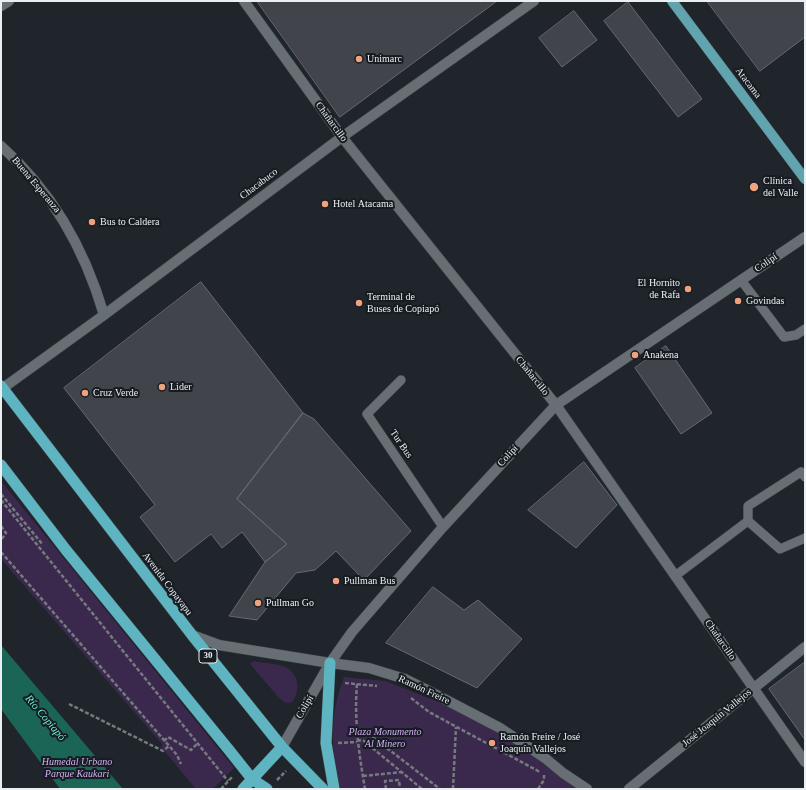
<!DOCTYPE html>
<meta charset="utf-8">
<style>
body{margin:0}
#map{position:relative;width:806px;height:790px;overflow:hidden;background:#1f252a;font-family:"Times New Roman",serif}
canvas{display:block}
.frame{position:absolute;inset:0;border:2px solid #eaeff2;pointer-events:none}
</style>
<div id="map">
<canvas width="806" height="790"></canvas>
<div class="frame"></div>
</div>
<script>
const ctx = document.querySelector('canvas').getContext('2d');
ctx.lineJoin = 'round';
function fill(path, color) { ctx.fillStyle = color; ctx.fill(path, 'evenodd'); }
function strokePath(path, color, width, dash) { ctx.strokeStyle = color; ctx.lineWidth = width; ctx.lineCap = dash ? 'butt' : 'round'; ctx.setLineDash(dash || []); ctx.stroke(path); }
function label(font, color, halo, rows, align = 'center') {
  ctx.font = font + ' "Times New Roman",serif'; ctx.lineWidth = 4; ctx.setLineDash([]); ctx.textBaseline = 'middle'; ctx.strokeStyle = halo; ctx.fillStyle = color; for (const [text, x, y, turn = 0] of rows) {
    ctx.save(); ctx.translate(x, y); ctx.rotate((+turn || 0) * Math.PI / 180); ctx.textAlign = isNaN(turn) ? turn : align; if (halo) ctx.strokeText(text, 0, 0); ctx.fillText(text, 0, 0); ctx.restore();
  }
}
fill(new Path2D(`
 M1,481L234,768L213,789H196L161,747L163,745L1,559Z
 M253,661C262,663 273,663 282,666C298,670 302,690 292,702L286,703L279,698L250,664Z
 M344,677L385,681L444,704L528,748L581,789H340C331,748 329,717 344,677Z`), '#3b294d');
fill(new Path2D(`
 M1,645L123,789H60L1,709Z`), '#1a6556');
const building = new Path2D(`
 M257,1H497L340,117Z
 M707,1H805V37L760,71Z
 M628,2L702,99L678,117L604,21Z
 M574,11L597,40L562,67L539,38Z
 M201,282L303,413L237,499L287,544L265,562L242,532L222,548L211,534L175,562L140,517L155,505L64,388Z
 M666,346L712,413L681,434L635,368Z
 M303,413L314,419L411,531L364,580L336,551L315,570L296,573L257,620L229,616L265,562L287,544L237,499Z
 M584,462L617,505L576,548L528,510Z
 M433,587L464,610L478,600L522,639L477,688L386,643Z
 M805,662V740L769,689Z`);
fill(building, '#42444c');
strokePath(building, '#676972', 1);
const service = new Path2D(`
 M741,280L784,337L796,335L805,329
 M401,380L367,414L443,527
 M748,521V506L801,472L805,477
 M675,576L748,521L780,549L805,538`);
const minor = new Path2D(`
 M244,1L342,137L556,405L805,762
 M1,146C53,192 85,250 104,315
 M3,388L104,315L342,137L534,1
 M192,635L219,645L330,663L352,632L443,527L556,405L805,237`);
const secondary = new Path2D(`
 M1,6L9,1
 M282,747L330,663L369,668L405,679L427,690L500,728L545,758L563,773L587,789
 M629,789L805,647`);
const primary = new Path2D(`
 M672,1L805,179`);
const trunk = new Path2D(`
 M1,386L192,635L282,747L323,789
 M1,465L66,550L229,750L252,779L267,789
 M330,663L326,743L334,789
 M243,789L282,747`);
strokePath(service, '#3a4044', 10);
strokePath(minor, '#3a4044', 11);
strokePath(secondary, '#3a4044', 11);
strokePath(primary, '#3a4044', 11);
strokePath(trunk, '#3a4044', 12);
strokePath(new Path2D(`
 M1,494L43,545
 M1,500L228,781
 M1,526L6,533L1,540
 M1,552L177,755L181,764
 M345,683L377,686
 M357,684C354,720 359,754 365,789
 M411,698L429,712L540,772
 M69,704L163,751L169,746
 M357,728L370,735L440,789
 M357,740L364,741L422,789
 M164,741L168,737L191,750L197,744
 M338,743L357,742
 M363,776L402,772
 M277,780L286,771
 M221,789L233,776
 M386,789L385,781L399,780L400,789
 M453,789L456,727
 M538,789L544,780V775`), '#757a7f', 2.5, [4, 2]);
strokePath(service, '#676f75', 9);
strokePath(minor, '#676f75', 10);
strokePath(secondary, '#676f75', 10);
strokePath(primary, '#61a3af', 10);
strokePath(trunk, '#5fb4c2', 11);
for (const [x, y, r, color] of [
 [359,59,4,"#f2a17e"],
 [754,187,5,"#f2a17e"],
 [325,204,4,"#f2a17e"],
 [92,222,4,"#f2a17e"],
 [688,289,4,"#f2a17e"],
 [738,301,4,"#f2a17e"],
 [359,303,4,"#f2a17e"],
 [635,355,4,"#f2a17e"],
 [162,387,4,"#f2a17e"],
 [85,393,4,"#f2a17e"],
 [336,581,4,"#f2a17e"],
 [258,603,4,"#f2a17e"],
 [492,743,4,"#f2a17e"]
]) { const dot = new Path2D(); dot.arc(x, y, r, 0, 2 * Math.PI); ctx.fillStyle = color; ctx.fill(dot); strokePath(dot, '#161c21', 1.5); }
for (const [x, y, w] of [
 [208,656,18]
]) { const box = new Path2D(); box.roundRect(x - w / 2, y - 7, w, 14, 3); ctx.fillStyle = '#161c21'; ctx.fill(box); strokePath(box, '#eaeff2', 1); }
label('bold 9px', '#eaeff2', null, [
 ["30",208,656]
]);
label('10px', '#eaeff2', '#161c21', [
 ["Unimarc",367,59],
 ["Clínica",763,181],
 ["del Valle",763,193],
 ["Hotel Atacama",333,204],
 ["Bus to Caldera",100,222],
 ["El Hornito",680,283,"right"],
 ["de Rafa",680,295,"right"],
 ["Terminal de",367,297],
 ["Buses de Copiapó",367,309],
 ["Govindas",746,301],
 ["Anakena",643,355],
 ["Lider",170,387],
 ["Cruz Verde",93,393],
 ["Pullman Bus",344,581],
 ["Pullman Go",266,603],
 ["Ramón Freire / José",500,737],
 ["Joaquín Vallejos",500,749]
], 'left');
label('10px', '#eaeff2', '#161c21', [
 ["Atacama",748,83,53],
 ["Chañarcillo",331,122,54],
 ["Chacabuco",259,184,-37],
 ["Buena Esperanza",36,185,50],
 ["Colipí",766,263,-34],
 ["Chañarcillo",532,376,51],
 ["Tur Bus",401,444,56],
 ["Colipí",508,456,-47],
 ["Avenida Copayapu",167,584,53],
 ["Chañarcillo",720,640,55],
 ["Ramón Freire",424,690,25],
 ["Colipí",305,707,-60],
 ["José Joaquín Vallejos",717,718,-39]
]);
label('italic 10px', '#d1b0f4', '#161c21', [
 ["Plaza Monumento",385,732],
 ["Al Minero",385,744],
 ["Humedal Urbano",77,762],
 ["Parque Kaukari",77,774]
]);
label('italic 11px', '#70f3d5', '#161c21', [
 ["Río Copiapó",45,718,50]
]);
</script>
